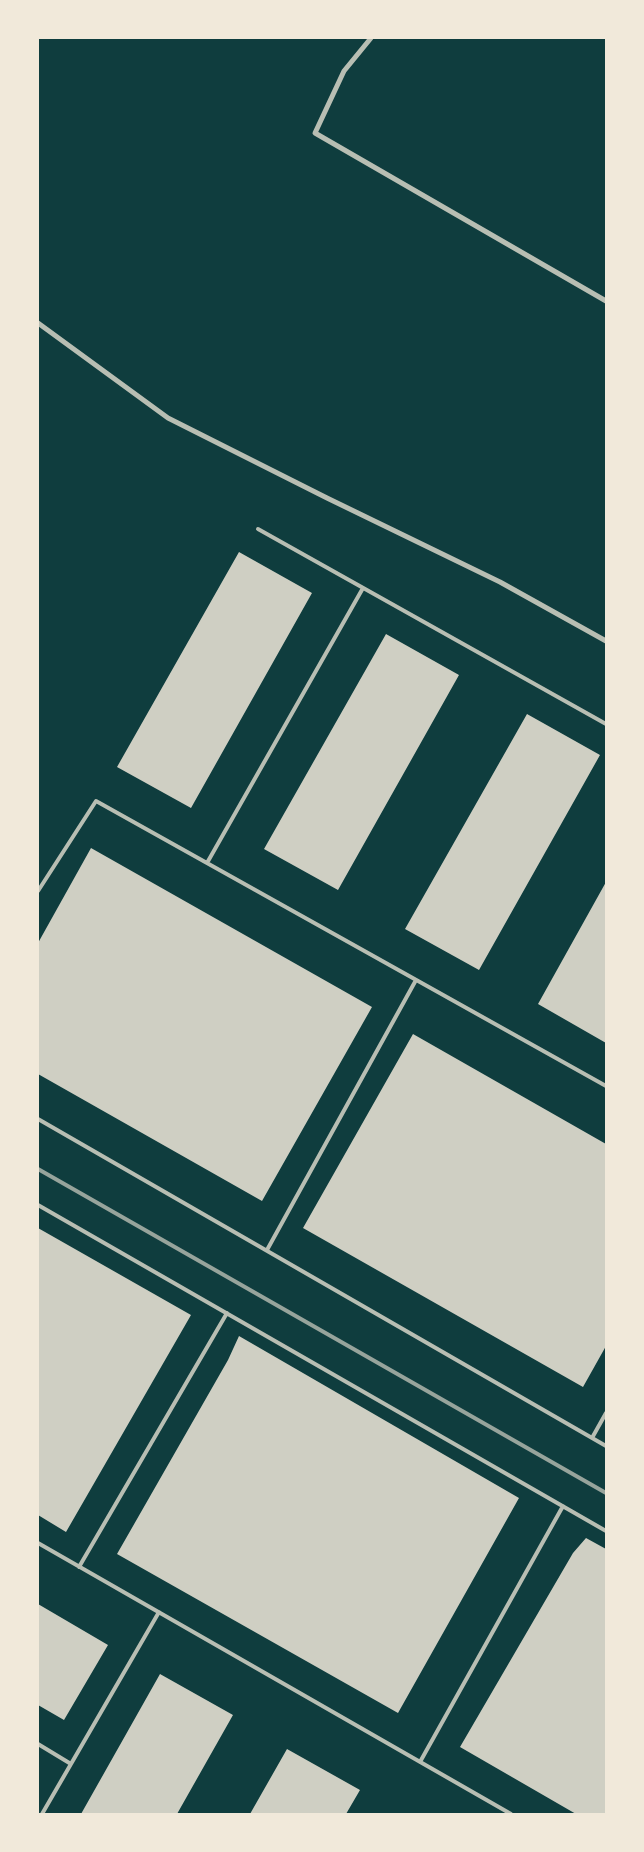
<!DOCTYPE html>
<style>
body{margin:0}
#map{position:relative;width:644px;height:1852px;overflow:hidden;background:#0f3d3e;font-family:Commissioner,sans-serif}
canvas{display:block}
.frame{position:absolute;inset:0;border:39px solid #f1e9da;pointer-events:none}
</style>
<div id="map">
<canvas width="644" height="1852"></canvas>
<div class="frame"></div>
</div>
<script>
const ctx = document.querySelector('canvas').getContext('2d');
ctx.lineJoin = 'round';
function fill(path, color) { ctx.fillStyle = color; ctx.fill(path, 'evenodd'); }
function strokePath(path, color, width, dash) { ctx.strokeStyle = color; ctx.lineWidth = width; ctx.lineCap = dash ? 'butt' : 'round'; ctx.setLineDash(dash || []); ctx.stroke(path); }
fill(new Path2D(`
 M239,552L312,593L191,808L117,767Z
 M386,634L459,675L338,890L264,849Z
 M527,714L600,755L479,970L405,929Z
 M91,848L372,1007L262,1201L38,1074V943Z
 M606,882V1043L538,1004Z
 M413,1034L606,1144V1346L583,1387L303,1228Z
 M38,1228L191,1315L66,1532L38,1515Z
 M239,1336L519,1498L398,1713L117,1554L228,1360Z
 M586,1538L606,1549V1814H576L460,1747L573,1553Z
 M38,1604L108,1645L64,1720L38,1705Z
 M160,1674L233,1715L177,1814H81Z
 M287,1749L360,1790L346,1814H250Z`), '#cfcfc3');
strokePath(new Path2D(`
 M258,529L606,724
 M207,863L363,588
 M38,891L96,801L606,1086
 M38,1119L606,1446
 M38,1205L606,1531
 M267,1250L416,980
 M592,1438L606,1413
 M38,1543L511,1814
 M79,1567L227,1313
 M38,1744L71,1764
 M420,1762L563,1506
 M42,1814L159,1612`), '#b8beb3', 4);
strokePath(new Path2D(`
 M371,38L344,71L315,133L606,301
 M38,323L168,418L327,498L500,582L606,641`), '#b8beb3', 5);
strokePath(new Path2D(`
 M38,1169L606,1493`), '#97a49c', 4);
</script>
